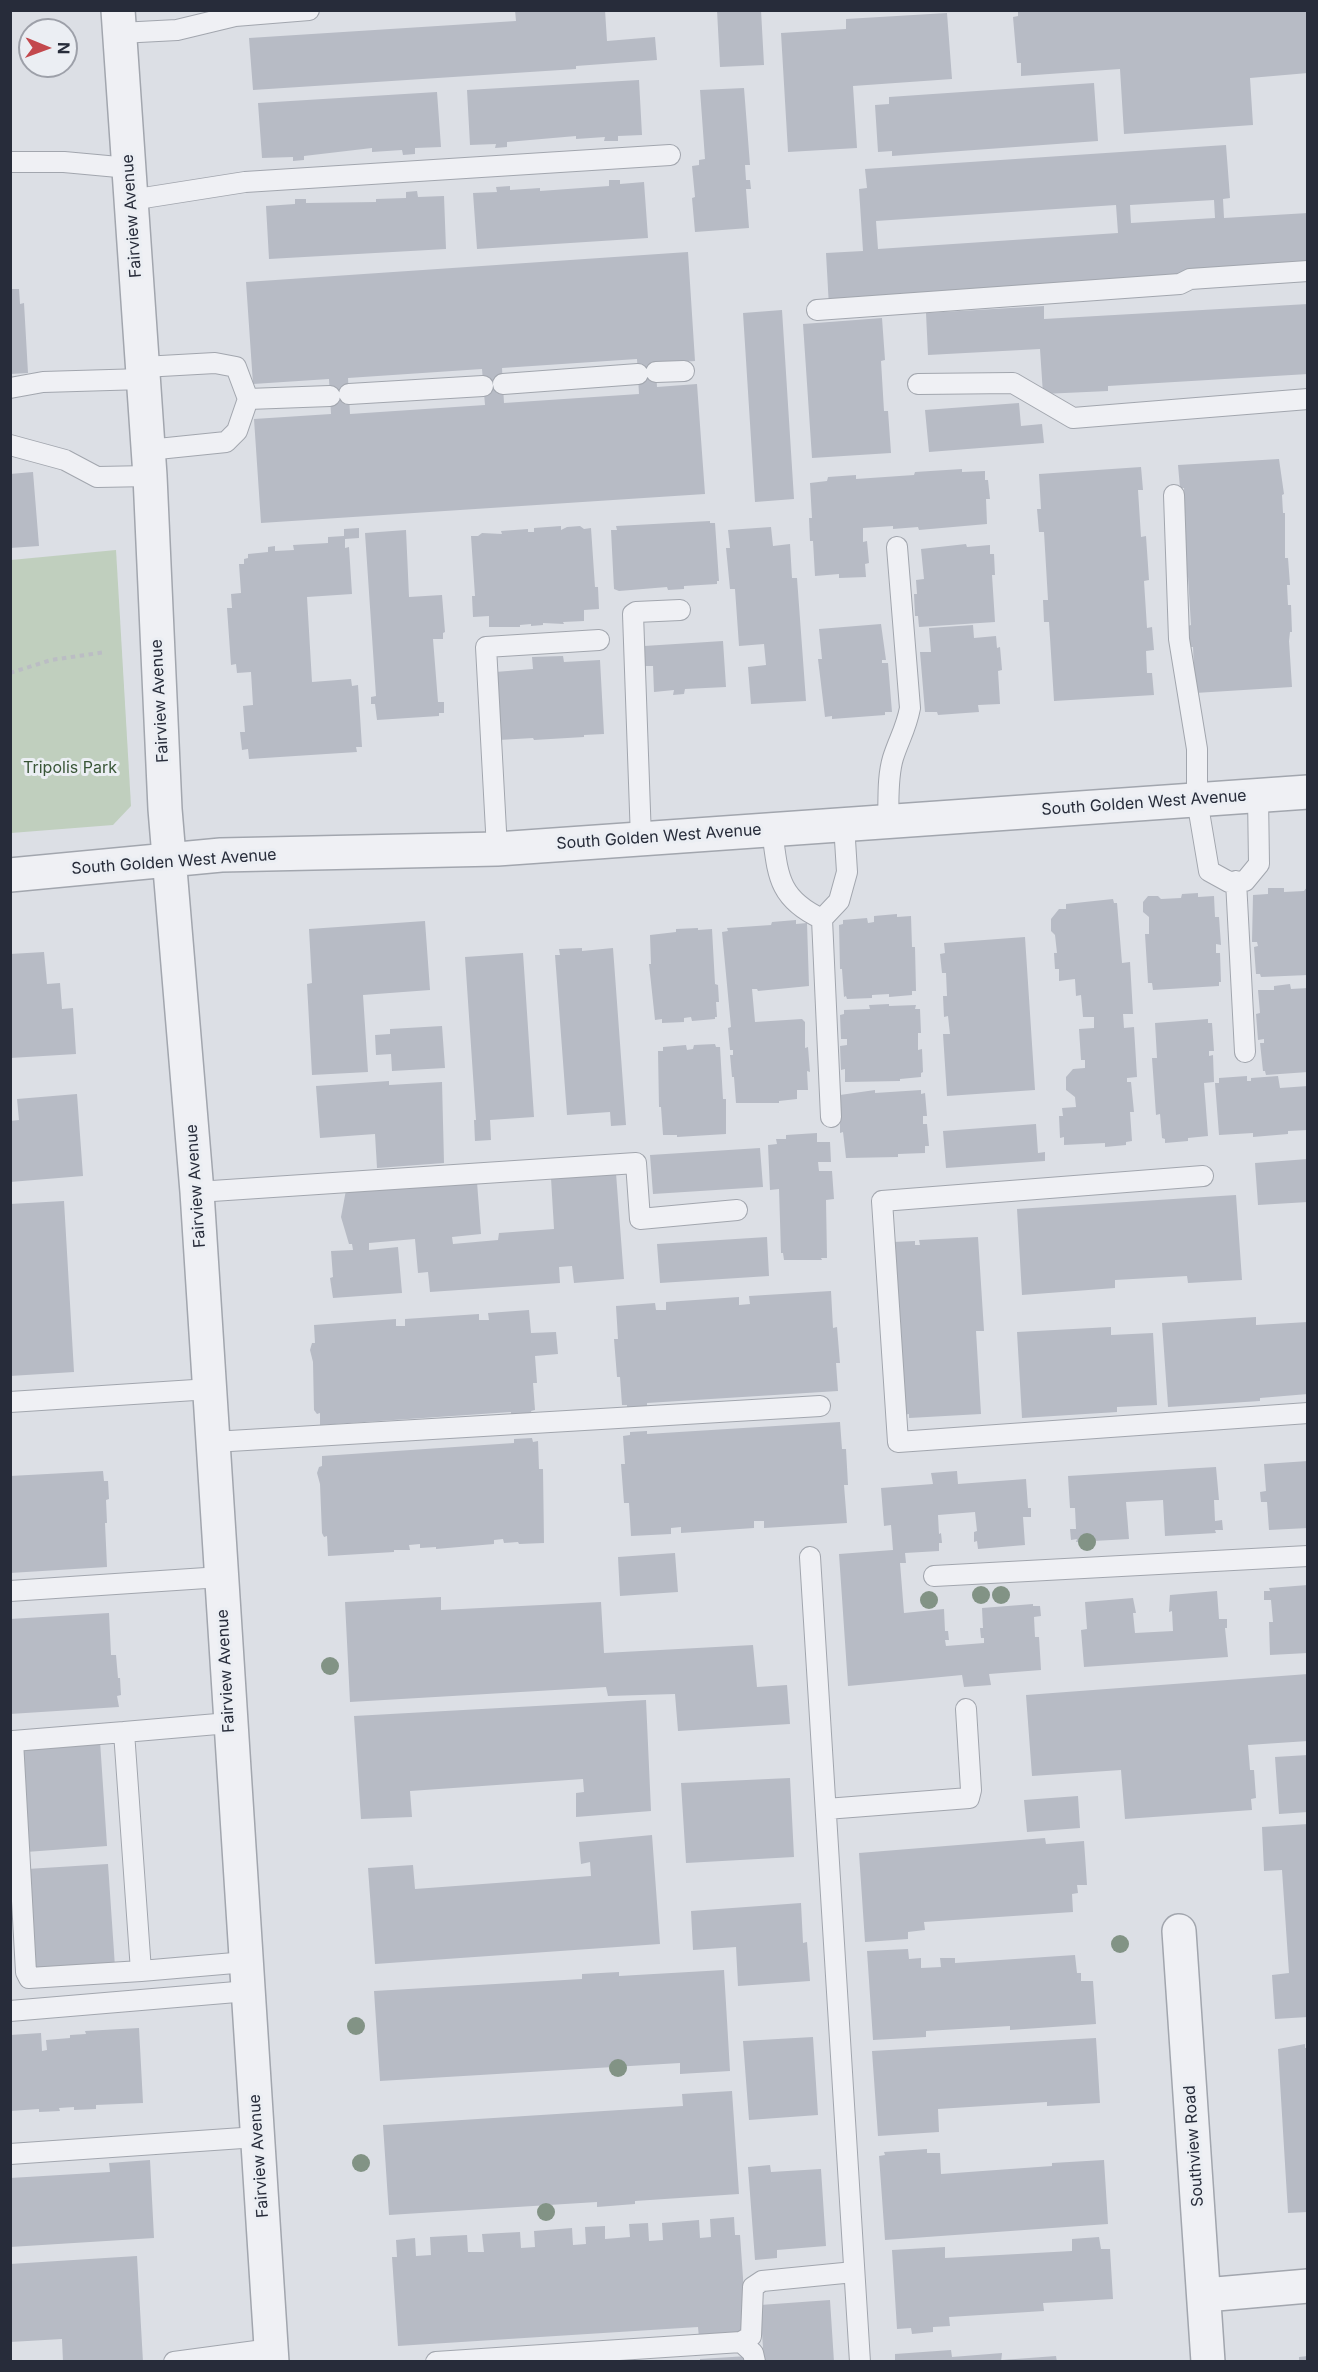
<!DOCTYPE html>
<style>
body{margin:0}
#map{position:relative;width:1318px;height:2372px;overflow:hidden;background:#dcdfe5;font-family:Inter,sans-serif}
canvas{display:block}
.frame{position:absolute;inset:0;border:12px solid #272c3a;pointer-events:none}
.north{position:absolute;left:18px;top:18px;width:60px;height:60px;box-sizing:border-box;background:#ebeef3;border:2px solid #9da0a9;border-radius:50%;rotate:91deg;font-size:16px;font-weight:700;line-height:24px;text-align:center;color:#272c3a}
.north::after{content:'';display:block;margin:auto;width:21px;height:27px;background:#c3484d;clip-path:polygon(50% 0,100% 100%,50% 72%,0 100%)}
</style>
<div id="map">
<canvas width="1318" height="2372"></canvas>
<div class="frame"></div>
<div class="north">N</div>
</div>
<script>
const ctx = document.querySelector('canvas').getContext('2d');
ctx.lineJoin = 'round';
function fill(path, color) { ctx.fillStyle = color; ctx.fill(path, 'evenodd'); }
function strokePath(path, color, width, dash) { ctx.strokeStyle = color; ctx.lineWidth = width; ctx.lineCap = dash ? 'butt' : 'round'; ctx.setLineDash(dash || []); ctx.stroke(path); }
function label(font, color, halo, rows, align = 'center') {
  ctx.font = font + ' Inter,sans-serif'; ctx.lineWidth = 6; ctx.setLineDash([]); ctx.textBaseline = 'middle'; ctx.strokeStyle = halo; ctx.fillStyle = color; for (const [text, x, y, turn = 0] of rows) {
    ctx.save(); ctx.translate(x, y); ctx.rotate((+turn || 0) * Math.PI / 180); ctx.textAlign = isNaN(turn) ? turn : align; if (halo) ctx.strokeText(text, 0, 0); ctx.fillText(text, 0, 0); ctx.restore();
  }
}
fill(new Path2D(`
 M116,550L131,806L113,825L11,833V560Z`), '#c0cfbe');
fill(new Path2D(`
 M515,10H605L607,41L655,37L657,60L576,66V69L253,90L249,38L516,21Z
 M717,10H761L764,65L720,67Z
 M1018,10H1308V73L1250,78L1253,125L1124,134L1120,69L1021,76V63H1017L1013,17L1018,16Z
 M947,13L952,79L853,86L857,148L788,152L781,33L846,29V19Z
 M639,80L642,135L618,136V141H604L605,137L576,139V136L507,142V147L495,148L496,144L470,145L467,90Z
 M1094,83L1098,141L892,156V151L878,152L875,105L889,104V97Z
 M744,88L750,165H745L746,180H750L751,189H746L749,228L695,232L692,198L695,197L692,166L699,165V160L705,159L700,90Z
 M437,92L441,147L415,148V154L403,155L402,150L372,152V148L304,156V160L293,161V157L262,158L258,103Z
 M1226,145L1230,198L1223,199L1224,218L1308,213V267L829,307L826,253L863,251L859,189L867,188L865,169ZM1214,200L1215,218L1131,223L1130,205ZM1116,205L1118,233L878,249L876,221Z
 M609,180H620V184L644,182L648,238L477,249L473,193L497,192L496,187L510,186V190L540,188V191L609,186Z
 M417,191L418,197L444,196L446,249L269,259L266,206L295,204V199H306V203L376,202V199L406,198V192Z
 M688,252L695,361L655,364L656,372L657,387L697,384L705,494L261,523L254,419L331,414L329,379L253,384L246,282ZM637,359L639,394L504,403L502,368ZM482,369L485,405L350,414L348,378Z
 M10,289H19L20,304L24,303L28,373L10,374Z
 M1308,304V374L1108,386V391L1043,394L1040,349L928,355L926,313L1044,306V319Z
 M782,310L794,499L755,502L743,313Z
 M882,318L885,360L881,361L884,411H888L891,453L812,458L803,324Z
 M1019,403L1021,426L1042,424L1044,443L929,452L925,410Z
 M1279,459L1284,494L1282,495L1283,513H1285V558H1288L1290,585H1287L1288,605H1291L1292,632H1290L1289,641L1292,687L1195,693L1193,647H1189L1188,626L1191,625L1188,577L1185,578L1183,536H1186L1184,488H1180L1178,465Z
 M1141,467L1143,490H1138L1141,537L1146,536L1149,580L1144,581L1147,628L1152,627L1154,650L1146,651L1147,673H1152L1154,695L1054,701L1049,622H1044L1043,600H1048L1044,532H1039L1037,509H1041L1039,474Z
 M962,469V472L985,471V480H988L990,499H986L987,524L919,530L918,527L893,529V526L863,528V542L867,541L869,563L865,564L866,577L839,578V574L815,576L813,541H810L809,518H812L810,483L827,481L828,477L856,475V479L914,475L915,472Z
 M33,472L39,546L10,548V474Z
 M710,521V523H715L719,581H717V584L684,586V589L668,590L667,587L619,591L614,589L611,530H617L616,526Z
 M561,526V530L567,527L580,526L584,529L591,528L595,587H598L599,609L584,610V621L563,622L564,624L543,623V625L531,626V624L520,625V627H489V616L473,617L472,596H475L471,536H478L482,533L502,534L501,531L528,529V532H534V528Z
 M771,527L773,546L790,544L792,578H797L806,701L751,704L748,667L766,665L764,644L739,646L735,589H730L726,548H730L728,530Z
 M359,528V538L345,539V548L349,547L352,594L307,597L312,682L351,679L352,686L358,685L362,747H356L357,752L249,759L248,749L242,750L240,732H245L243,706L253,705L251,672L237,673L236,664L231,665L227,608H232L231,594L241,593L239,564H244V559L248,558V554L268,552V547L275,546V551L294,550L293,545L328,543V537L344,536V529Z
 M406,530L409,597L442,595L445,632L443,633V639H433L438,702H444V713H439V716L377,720L375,704H371V697L376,696L365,533Z
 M966,544L967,547L990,545V554H994L995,575H992L995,622L919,627L918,616H915L914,594H917L916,580L924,579L921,549Z
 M881,624L886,660H882V663H888L892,712H885V715L832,719V716L825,717L818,659H822L819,629Z
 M973,625L974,638L996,636L997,648L1000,647L1002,670L998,671L1000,704L978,705L979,712L938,715L937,712H925L920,652H931L929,628Z
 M723,641L726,687L685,689L684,694L673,695L674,690L654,692L653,666H645L644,646Z
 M563,656L564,662L600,660L604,734L584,735V737L534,740L533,738L499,740L495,672L533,669L532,657Z
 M1308,886V975L1261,977L1260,974H1256L1254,947L1258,946L1257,942H1252L1253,895L1268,894V888H1284V892L1304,891Z
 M1198,893V897L1214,896L1215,917H1219L1221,945L1216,944V953H1220L1221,982H1219V986L1153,990L1152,983H1148L1145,934H1149V917L1143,912V902L1148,896H1158L1161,899L1181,898L1182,894Z
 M1113,899L1114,903H1117L1122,963L1130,962L1133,1014H1123L1124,1028L1134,1027L1137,1077L1127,1078V1082H1131L1134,1112H1130L1132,1141L1126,1142V1145L1105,1147V1143L1064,1145V1137L1060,1138L1059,1116H1063L1062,1108L1076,1107L1075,1097L1066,1090V1077L1073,1069L1085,1068V1060H1081L1079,1029L1094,1028V1017H1083L1081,995L1076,996L1075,979L1059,981V969H1055L1054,953H1057L1055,935L1051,931V919L1059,909H1066V904Z
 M897,914V917L911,916L912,947H915L916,991H912V995L889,997V994L872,995V998L847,999L846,996L844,997L842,969H840L839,925L843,924V920L867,918L868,923L874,922V916Z
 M796,920V924L807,923L809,986L758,991L757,989H752L755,1022L802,1019L805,1022V1048L808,1047L810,1072L807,1071L808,1090H797V1099L779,1101V1103H736L734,1077H732L730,1055H733V1050H730L728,1028L731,1027L722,932L728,931L727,928L771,925L772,922Z
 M425,921L430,990L363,995L368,1072L312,1075L307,984L312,983L309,929Z
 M698,928V930L712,929L715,984L718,985L719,1002H716L717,1017H715V1019L692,1021L691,1017L684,1018V1022L662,1023V1019L655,1020L649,964H651L650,935L676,932V929Z
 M1025,937L1035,1090L947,1096L943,1034H950L948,1016L944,1017L943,996H947L946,973H942L940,954L945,953L944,943Z
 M582,948V951L613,948L626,1125L611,1126L610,1112L567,1115L555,955H560L559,949Z
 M44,952L47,984L60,983L62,1009L73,1008L76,1054L10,1058V954Z
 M523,953L534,1117L490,1120L491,1140L475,1141L474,1120H476L465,957Z
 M1290,984L1291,989L1308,988V1072L1266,1075L1265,1071H1263L1260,1043H1264V1039L1258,1040L1256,1014L1260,1013L1258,990H1274V986Z
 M889,1004V1006L916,1005L915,1009H920L921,1033H918V1050L922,1049L923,1072L921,1073V1077L900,1079V1081L845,1082V1069L841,1070L840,1046L847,1045V1039H841L840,1015L844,1014V1010L870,1009L869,1005Z
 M1208,1019V1023H1212L1214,1051H1209V1056L1213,1055L1214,1082L1204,1083L1208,1136L1188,1138V1141L1165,1143V1139L1162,1138L1160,1114L1156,1115L1152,1058H1157L1155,1023Z
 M442,1026L445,1068L392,1071L391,1054L376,1055L375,1035L390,1034V1029Z
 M715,1044L716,1047H720L723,1099H726V1134L677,1137V1135H663L661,1107H659L658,1051H663V1047L686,1045L687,1050L693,1049L694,1045Z
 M1247,1076V1081H1251V1078L1278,1076L1280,1088L1308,1086V1130L1288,1131V1134L1253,1137V1133L1219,1135L1215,1083H1219V1078Z
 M389,1081V1085L442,1082L444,1163L377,1168L375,1134L320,1138L316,1086Z
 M875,1090V1093L921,1090V1094L925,1093L927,1116H923V1124H927L929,1146H925V1153L898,1154V1157L846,1158L843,1132L840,1133V1095Z
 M77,1094L83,1176L10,1182V1121L19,1120L17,1099Z
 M1036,1124L1038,1153L1045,1152V1161L946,1168L943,1131Z
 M817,1133V1142H830L831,1162H818L819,1171H832L834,1199L826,1200L827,1258H821L822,1260H784L783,1253H781L779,1189L770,1190L768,1145L777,1144L776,1139H786V1135Z
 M760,1148L763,1187L653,1194L650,1155Z
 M1308,1159V1202L1258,1205L1255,1163Z
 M616,1173L624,1279L574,1283L572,1266L559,1267L560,1283L430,1292L428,1272L418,1273L415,1239L369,1243V1250L398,1247L402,1293L333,1298L330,1278L333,1277L331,1251L353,1250L352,1244H349L341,1217L346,1190L477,1182L481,1234L452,1237L453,1244L498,1240L499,1233L554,1229L551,1178Z
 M1236,1195L1242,1280L1188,1283L1187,1276L1115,1280V1288L1022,1295L1017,1209Z
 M64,1201L74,1372L10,1376V1204Z
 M767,1237L769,1276L660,1283L657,1244Z
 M978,1237L984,1331H976L981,1414L909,1418V1414L904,1415L893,1242L915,1241V1245H920L919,1240Z
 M831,1291L833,1328L837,1327L840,1363H836L838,1391L647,1403V1408L627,1409V1405H622L620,1377H617L614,1339H618L616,1306L655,1303L656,1310H666V1302L739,1297V1305L750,1304L749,1296Z
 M529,1310L531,1333L556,1332L558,1354L535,1356L537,1383H533L535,1410L531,1411L532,1415L511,1417V1412L320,1425V1413L317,1414L314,1410L313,1362L310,1350L312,1343H315L314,1325L396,1319V1326H405V1319L479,1314V1320H489L488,1313Z
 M1256,1317V1325L1308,1322V1394L1260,1398V1401L1168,1407L1162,1323Z
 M1111,1327V1335L1153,1333L1157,1405L1117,1407V1412L1022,1418L1017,1332Z
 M840,1422L842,1449H846L848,1485H844L847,1523L764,1528V1521H754V1528L681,1533V1527L671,1528V1534L631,1536L629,1503H624L621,1464H625L623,1436L630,1435V1432L647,1431V1434Z
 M532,1438L533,1442L538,1441L539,1469H543L544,1543L519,1544L518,1542L504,1543L503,1539L494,1540V1544L436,1549V1547L420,1548V1544L409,1545L410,1550H394V1552L328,1556L327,1536L324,1537L322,1533L320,1484L317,1473L319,1467L322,1466V1456L514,1443V1439Z
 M1308,1461V1528L1269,1530L1267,1502H1261L1260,1492L1266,1491L1264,1464Z
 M1216,1467L1219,1500H1214L1215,1521L1222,1520L1223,1530H1215L1216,1533L1165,1536L1163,1500L1126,1502L1129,1539L1076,1542L1077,1539L1071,1540L1070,1529H1076L1075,1508H1070L1068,1476Z
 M103,1471L104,1481H108L109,1499L106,1500L107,1523H105L107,1567L10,1573V1476Z
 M957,1471L958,1484L1026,1479L1028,1508H1031V1517H1023L1025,1545L978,1549L977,1541L974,1542V1532L977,1531L975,1512L938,1515L939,1534L941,1533L942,1543H939V1551L905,1553L906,1563H900L904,1613L944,1609L945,1631H948L949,1640H945L946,1646L984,1643V1638H981L980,1628H983L982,1608L1033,1604V1606H1040L1041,1616L1034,1617L1035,1637H1039L1041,1670L989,1674L991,1685L964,1687L962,1675L848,1686L839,1554L893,1550L891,1525L884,1526L881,1488L933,1484L931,1473Z
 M675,1553L678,1592L620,1596L618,1557Z
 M1308,1585V1653L1270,1655L1269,1622H1273L1271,1600H1264V1591H1270L1269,1588Z
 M1217,1591L1219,1619H1227V1628H1225L1228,1657L1084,1667L1081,1630L1087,1629L1085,1602L1133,1598L1136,1613H1133L1135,1633L1173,1631L1172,1611L1169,1612L1170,1595Z
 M441,1597V1610L601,1602L604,1653L753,1645L757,1687L787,1685L790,1724L678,1731L675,1694L608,1696L606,1687L350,1702L345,1602Z
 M109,1613L111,1655H116L118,1678H120L121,1695L117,1696L119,1707L10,1714V1619Z
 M1308,1674V1741L1248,1745L1250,1770H1254L1256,1798L1251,1799L1252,1810L1125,1819L1121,1770L1032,1776L1026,1695Z
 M646,1700L651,1811L576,1817V1793L584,1792L583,1779L410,1791L412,1817L361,1819L354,1716Z
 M100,1741L107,1846L26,1852L19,1747Z
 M1308,1755V1812L1279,1814L1275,1757Z
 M790,1778L794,1857L686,1863L681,1783Z
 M1078,1796L1080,1828L1027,1832L1024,1800Z
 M1308,1824V2017L1275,2019L1272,1975L1289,1973L1282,1870L1264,1871L1262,1827Z
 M652,1835L660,1944L375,1964L368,1868L413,1865L415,1889L591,1876L590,1862L581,1864L579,1842Z
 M1045,1838L1046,1844L1084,1841L1087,1885H1077L1078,1893L1072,1894L1073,1912L924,1922L925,1930L908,1932V1939L865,1942L859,1853Z
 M108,1864L115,1967L34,1972L27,1869Z
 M801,1903L803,1943L807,1942L810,1981L738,1986L736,1947L693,1950L691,1911Z
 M908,1949L909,1959L921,1958V1968L941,1967L940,1958H955V1963L1075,1955L1077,1973H1081V1981H1093L1096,2024L1010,2030V2026L926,2031V2037L873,2040L867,1951Z
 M724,1970L730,2071L680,2074V2063L380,2081L374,1991L582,1979V1974L619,1972V1976Z
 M139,2028L143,2103L96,2105V2109L74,2110V2107L59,2108L60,2111L39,2112V2109L10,2111V2035L41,2033L42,2051L47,2050L46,2040L70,2038V2035L86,2034L85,2031Z
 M813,2037L818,2115L749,2120L743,2041Z
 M1096,2038L1100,2103L1047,2106V2102L938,2109L939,2132L878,2136L872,2051Z
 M1305,2044V2048H1308V2212L1288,2213L1278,2049Z
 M732,2091L739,2194L635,2201V2204L597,2207V2202L389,2215L383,2125L683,2106L682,2094Z
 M927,2149V2153H940L941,2174L1052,2166V2163L1104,2160L1108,2224L885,2240L879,2156L885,2155L884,2152Z
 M150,2160L154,2238L10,2247V2178L110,2172L109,2163Z
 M770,2165L771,2172L821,2169L826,2246L777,2250V2258L755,2260L748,2167Z
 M734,2217L735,2235H740L747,2335L699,2338L698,2327L398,2346L392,2257H397L396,2240L415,2238L416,2256L431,2255L430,2237L467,2235L468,2252H484L482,2234L520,2232L521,2248L535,2247L534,2231L572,2228L573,2245L586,2244L585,2227L605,2226V2239L630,2237L629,2224L648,2223L649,2241L663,2240L662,2223L699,2220L700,2238L711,2237L710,2219Z
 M1099,2237L1101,2249H1110L1113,2299L1043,2303L1044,2311L949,2317L950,2326L933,2327V2332L912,2334L911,2328L897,2329L892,2250L945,2247V2258L1072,2251V2239Z
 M137,2256L143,2362H63L62,2339L10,2342V2264Z
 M830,2300L834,2362H764L760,2305Z
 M951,2350L952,2357L1002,2353L1001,2362H895V2354Z
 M748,2356V2362H700V2359Z
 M1056,2356L1057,2362H1002V2360Z
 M1308,2356V2362H1299V2357Z`), '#b7bbc5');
const service = new Path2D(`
 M120,33L177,30L235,16L309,10
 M10,162H64L129,168
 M131,200L245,182L670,155
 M817,310L1180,284L1190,279L1308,271
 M143,367L215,363L236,367L248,399L237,431L226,442L148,450
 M656,372L684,371
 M503,384L638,374
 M918,384L1013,383L1073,418L1308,399
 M10,388L43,382L143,379
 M349,394L483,386
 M248,399L330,396
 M10,445L65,460L97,477L150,476
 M1174,495L1179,639L1197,749V800L1209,871L1229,882L1245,881L1259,864L1258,796
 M888,821C889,801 887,778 893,758C899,739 906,729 910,708L897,547
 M772,830C778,874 777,898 822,919
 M641,839L633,614L636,612L680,610
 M497,849L486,647L599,640
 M1236,881L1245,1052
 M831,1117L822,919L839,901L847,872L844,824
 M1203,1176L882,1201L898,1442L1308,1413
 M197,1192L636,1163L640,1219L737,1210
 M10,1402L210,1389
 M213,1442L820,1406
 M810,1557L860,2362
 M934,1576L1308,1556
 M10,1591L221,1577
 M229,1723L124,1732L141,1971L246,1962
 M124,1732L13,1741L26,1972L29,1978L141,1971
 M826,1809L969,1798L971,1790L966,1709
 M10,2011L248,1991
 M10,2154L257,2137
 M741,2342L753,2353L755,2362
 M174,2362L271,2349
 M436,2362L741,2342L751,2336L753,2287L762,2281L854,2272`);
const minor = new Path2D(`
 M1179,1931L1208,2362
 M1205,2295L1308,2286`);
const tertiary = new Path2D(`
 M118,10L150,476L165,809L197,1192L272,2362
 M10,875L221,855L497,849L1308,792`);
strokePath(service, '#a2a6ae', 22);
strokePath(minor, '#a2a6ae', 36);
strokePath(tertiary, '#a2a6ae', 36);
strokePath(new Path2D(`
 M10,673L51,660L106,652`), '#bbbdc4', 4, [4.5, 4.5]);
strokePath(service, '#eff0f4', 20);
strokePath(minor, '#eff0f4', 33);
strokePath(tertiary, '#eff0f4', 33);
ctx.fillStyle = '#829385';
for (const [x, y] of [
 [1087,1542],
 [981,1595],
 [1001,1595],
 [929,1600],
 [330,1666],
 [1120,1944],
 [356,2026],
 [618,2068],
 [361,2163],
 [546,2212]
]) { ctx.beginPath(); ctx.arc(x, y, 9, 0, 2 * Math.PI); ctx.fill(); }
label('16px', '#272c3a', '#ebeef3', [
 ["Fairview Avenue",132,216,-94],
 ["Fairview Avenue",160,701,-93],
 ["South Golden West Avenue",1144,803,-4],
 ["South Golden West Avenue",659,837,-4],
 ["South Golden West Avenue",174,862,-4],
 ["Fairview Avenue",196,1186,-94],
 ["Fairview Avenue",226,1671,-93],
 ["Southview Road",1194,2146,-94],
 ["Fairview Avenue",259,2156,-94]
]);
label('16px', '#385536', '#ebeef3', [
 ["Tripolis Park",70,768]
]);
</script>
